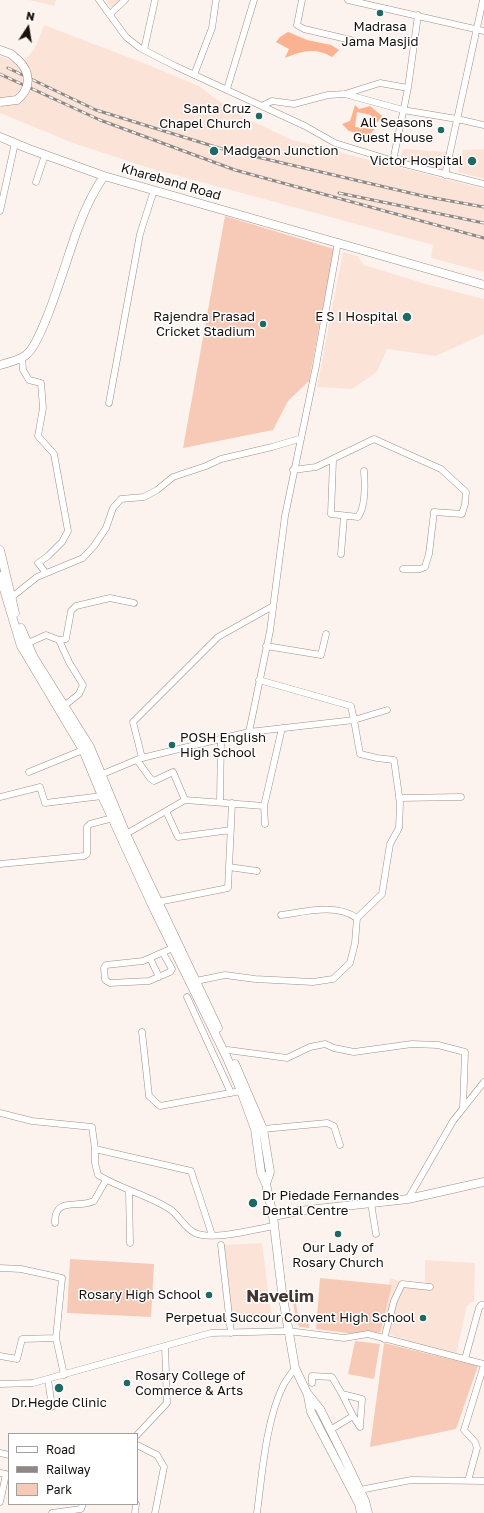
<!DOCTYPE html>
<style>
body{margin:0}
#map{position:relative;width:484px;height:1513px;overflow:hidden;background:#fdf3ee;font-family:"Golos Text",sans-serif}
canvas{display:block}
.legend{position:absolute;left:8px;top:1433px;width:130px;height:72px;box-sizing:border-box;background:#fff;border:1px solid #a2a09f;margin:0;padding:5px 7px;list-style:none;font-size:12px;color:#17110e}
.legend li{display:flex;align-items:center;gap:8px;height:20px}
.legend b{width:20px;border:1px solid #a2a09f}
.north{position:absolute;left:8px;top:8px;width:40px;height:40px;-webkit-text-stroke:3px #fff;paint-order:stroke;rotate:12deg;font-size:11px;font-weight:700;line-height:16px;text-align:center;color:#17110e}
.north::after{content:'';display:block;margin:auto;width:14px;height:18px;background:#17110e;clip-path:polygon(50% 0,100% 100%,50% 72%,0 100%)}
</style>
<div id="map">
<canvas width="484" height="1513"></canvas>
<ul class="legend">
<li><b style="height:5px;background:#fff"></b>Road</li>
<li><b style="height:5px;background:#908884"></b>Railway</li>
<li><b style="height:11px;background:#f6cab6"></b>Park</li>
</ul>
<div class="north">N</div>
</div>
<script>
const ctx = document.querySelector('canvas').getContext('2d');
ctx.lineJoin = 'round';
function fill(path, color) { ctx.fillStyle = color; ctx.fill(path, 'evenodd'); }
function strokePath(path, color, width, dash) { ctx.strokeStyle = color; ctx.lineWidth = width; ctx.lineCap = dash ? 'butt' : 'round'; ctx.setLineDash(dash || []); ctx.stroke(path); }
function label(font, color, halo, rows, align = 'center') {
  ctx.font = font + ' "Golos Text",sans-serif'; ctx.lineWidth = 3; ctx.setLineDash([]); ctx.textBaseline = 'middle'; ctx.strokeStyle = halo; ctx.fillStyle = color; for (const [text, x, y, turn = 0] of rows) {
    ctx.save(); ctx.translate(x, y); ctx.rotate((+turn || 0) * Math.PI / 180); ctx.textAlign = isNaN(turn) ? turn : align; if (halo) ctx.strokeText(text, 0, 0); ctx.fillText(text, 0, 0); ctx.restore();
  }
}
fill(new Path2D(`
 M29,0H56L54,6Z
 M106,0H119L120,2L111,8Z
 M44,25L141,62L199,86L235,113L292,140L484,189V272L431,258L433,245L146,167L73,143L0,113V56L16,63L26,59L35,48Z
 M403,149L447,152L443,170L400,159Z
 M484,149V179L458,172L463,150Z
 M343,252L358,256L364,265L426,284L484,299V334L436,356L387,349L377,372L352,389L317,387Z
 M262,1243L272,1320L233,1321L223,1245Z
 M425,1260L475,1263L474,1301L467,1306L456,1355L399,1338L379,1330L390,1278L425,1290Z`), '#fce3d8');
fill(new Path2D(`
 M225,216L334,249L309,381L288,401L273,430L183,448Z
 M70,1259L154,1264L151,1317L67,1313Z
 M320,1278L392,1285L380,1333L369,1331L355,1334L316,1329Z
 M291,1292H294L299,1321L309,1324V1328L300,1327L297,1324Z
 M355,1341L380,1344L374,1379L348,1374Z
 M384,1343L478,1366L456,1429L370,1447Z`), '#f6cab6');
fill(new Path2D(`
 M288,32L307,40L331,45L339,50L332,57C316,47 301,51 285,58L289,49L276,42L280,37Z
 M355,105L359,109L370,106L382,116L379,121L374,123L371,115L357,112L355,127L375,129L368,136L349,131L342,124L350,121Z`), '#fab290');
const minor = new Path2D(`
 M99,0L126,37L140,48L175,66L305,126L335,143L397,162L484,184
 M302,0L297,25L304,29L351,40
 M348,0L484,31
 M110,14L125,0
 M144,50L155,0
 M194,75L212,28L216,0
 M227,89L254,0
 M345,94L380,83L408,88L418,15
 M262,106L272,101L294,104L328,95L345,94L403,110L457,119L484,125
 M393,161L408,88
 M445,175L483,0
 M36,182L45,155
 M0,211L15,143
 M22,357L23,370L29,380L41,383L43,408L38,436L54,454L68,531L62,542L48,556L38,563L46,573
 M109,403L140,234L154,190
 M333,460L331,514L358,517C366,506 365,484 364,471
 M293,470L316,467L374,439L441,469L466,492L465,504L462,514L434,512L429,554L425,567L420,569H403
 M341,554L344,516
 M12,597L37,577L83,558L94,546L106,528L113,508L121,499L144,497L157,490L173,477L206,466L221,459L272,447L299,439
 M59,640L66,639L71,611L76,606L110,598L134,603
 M26,644L46,635L59,640L69,662L83,685L79,694L64,706
 M266,646L321,655L326,634
 M259,680L351,706L354,720L387,710
 M249,732L142,758L133,722L218,637L273,606
 M137,760L150,778L154,781L173,772L185,800
 M29,772L83,750
 M98,776L141,758
 M0,797L40,787L45,803L102,796
 M399,798L461,797
 M220,802L221,739
 M264,806L265,824
 M166,811L178,837L231,830
 M126,834L185,800L264,806L282,728
 M0,864L84,856L87,854V827L90,824L113,818
 M229,867L257,871
 M158,902L228,888L232,803
 M281,915C305,912 335,903 357,918
 M163,953L172,969L170,972L149,981L110,983L105,980L104,968L106,965L143,961L177,946
 M150,958L159,977
 M196,981L225,975L255,979L313,982L333,979L350,963L355,943L357,918L382,894L390,844L399,828L400,803L394,760L377,758L360,754L354,720L249,732L270,631L285,516L316,366L338,242
 M187,997L231,1093
 M142,1032L149,1096L160,1106L241,1091
 M224,1052L228,1050L287,1058L310,1047L325,1044L334,1048L354,1052L412,1044L438,1045L465,1052L463,1108
 M0,1113L32,1121L92,1127L95,1149L191,1171L212,1235
 M263,1129L327,1123L334,1126L340,1145
 M95,1149V1163L98,1175C121,1189 145,1194 168,1208C178,1213 184,1228 195,1233C213,1241 255,1229 274,1226
 M129,1191L130,1243
 M408,1199L453,1121L484,1082
 M371,1203L376,1234
 M55,1223C54,1196 78,1209 94,1201L106,1180
 M221,1245L231,1333
 M0,1268L21,1269L62,1278L56,1338L64,1375
 M384,1339L394,1301L402,1284L430,1287
 M0,1356L17,1359L22,1339L56,1338
 M465,1359L479,1308L481,1305H484
 M48,1379L52,1407
 M312,1383V1376L332,1377L342,1394
 M0,1384L33,1383L211,1333L288,1331L344,1338L368,1334L484,1364
 M335,1427L353,1416L342,1394L362,1399L360,1427L353,1416
 M137,1435L167,1403L165,1346
 M137,1445L157,1455L164,1467L155,1513
 M0,1453L9,1455
 M0,1473L6,1474L0,1502
 M468,1481L477,1448L475,1442L464,1430L484,1365
 M360,1490L411,1480L484,1481
 M52,1513L81,1509L83,1504
 M135,1513L136,1504
 M257,1513C262,1475 266,1420 283,1386C286,1380 291,1374 295,1368`);
const major = new Path2D(`
 M0,50L11,54L19,61
 M0,137L29,149L104,176L484,285
 M0,365C7,363 20,360 26,355C43,343 69,251 78,228C85,209 93,192 104,176
 M0,550L15,613
 M0,576L21,646L83,750L102,796L151,903L227,1058L241,1091L255,1129L261,1173L266,1184L273,1216L282,1292L295,1368L307,1393L320,1409L344,1457L365,1501L368,1513
 M21,628L34,658L90,747L126,834L218,1028
 M235,1064L263,1129L270,1172L266,1184
 M273,1216L299,1211L408,1199L484,1182
 M308,1396L311,1412L359,1504L361,1513`);
strokePath(minor, '#9e8e87', 7);
strokePath(major, '#9e8e87', 9);
strokePath(minor, '#fff', 6);
strokePath(major, '#fff', 8);
const rail = new Path2D(`
 M8,68L96,110L219,148L423,196L484,207
 M0,74L100,120L235,170L484,238
 M339,193L484,223`);
strokePath(rail, '#908884', 3);
strokePath(rail, '#fff', 1.5, [4.5]);
const majorBridge = new Path2D(`
 M0,102L17,100C31,89 31,73 19,61`);
strokePath(majorBridge, '#9e8e87', 9, []);
strokePath(majorBridge, '#fff', 8);
for (const [x, y, r, color] of [
 [380,13,4,"#1e6964"],
 [259,116,4,"#1e6964"],
 [441,130,4,"#1e6964"],
 [214,151,5,"#1e6964"],
 [472,161,5,"#1e6964"],
 [407,317,5,"#1e6964"],
 [263,324,4,"#1e6964"],
 [172,745,4,"#1e6964"],
 [253,1203,5,"#1e6964"],
 [338,1234,4,"#1e6964"],
 [209,1295,4,"#1e6964"],
 [423,1318,4,"#1e6964"],
 [127,1383,4,"#1e6964"],
 [59,1388,5,"#1e6964"]
]) { const dot = new Path2D(); dot.arc(x, y, r, 0, 2 * Math.PI); ctx.fillStyle = color; ctx.fill(dot); strokePath(dot, '#fff', 1.5); }
label('13px', '#17110e', '#fff', [
 ["Madrasa",380,27,"center"],
 ["Jama Masjid",380,42,"center"],
 ["Santa Cruz",251,109],
 ["Chapel Church",251,124],
 ["All Seasons",433,123],
 ["Guest House",433,138],
 ["Madgaon Junction",223,151,"left"],
 ["Victor Hospital",463,161],
 ["Rajendra Prasad",255,317],
 ["Cricket Stadium",255,332],
 ["E S I Hospital",398,317],
 ["POSH English",180,738,"left"],
 ["High School",180,753,"left"],
 ["Dr Piedade Fernandes",262,1196,"left"],
 ["Dental Centre",262,1211,"left"],
 ["Our Lady of",338,1248,"center"],
 ["Rosary Church",338,1263,"center"],
 ["Rosary High School",201,1295],
 ["Perpetual Succour Convent High School",415,1318],
 ["Rosary College of",135,1376,"left"],
 ["Commerce & Arts",135,1391,"left"],
 ["Dr.Hegde Clinic",59,1403,"center"]
], 'right');
label('13px', '#17110e', '#fff', [
 ["Khareband Road",171,182,16]
]);
label('bold 17px', '#42352f', '#fff', [
 ["Navelim",280,1297]
]);
</script>
